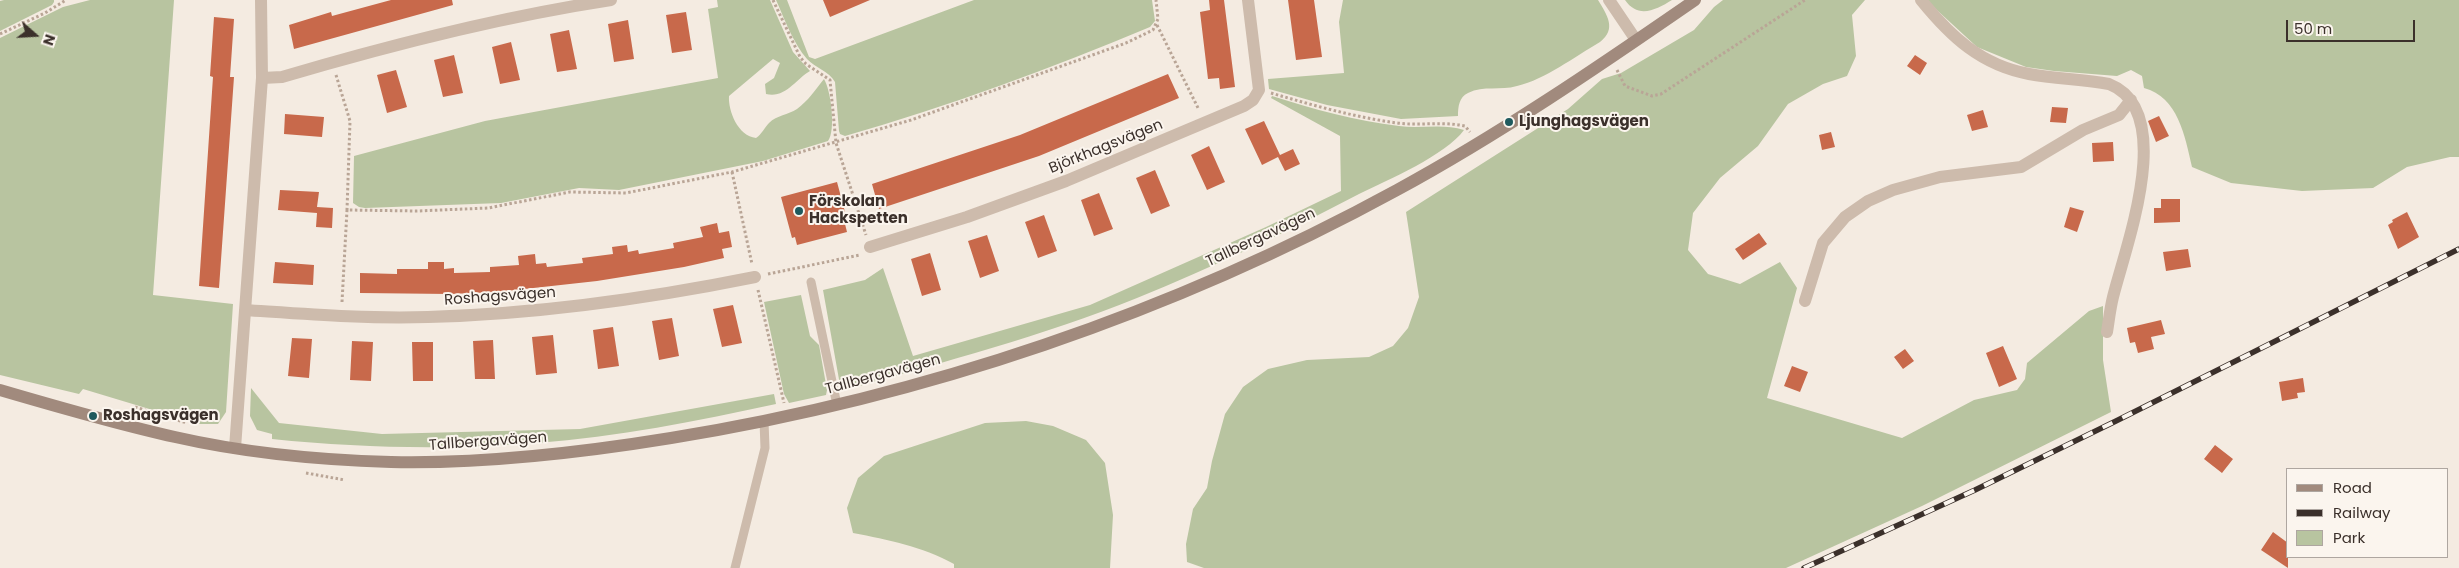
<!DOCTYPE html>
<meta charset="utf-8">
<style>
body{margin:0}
#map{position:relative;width:2459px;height:568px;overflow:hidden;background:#f4ebe1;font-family:Poppins,sans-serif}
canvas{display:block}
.legend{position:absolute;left:2286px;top:468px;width:162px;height:90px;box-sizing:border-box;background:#fbf5ee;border:1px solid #aea6a0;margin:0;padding:6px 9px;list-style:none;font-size:15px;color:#3b302b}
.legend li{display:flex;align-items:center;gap:10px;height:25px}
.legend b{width:25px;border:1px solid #aea6a0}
.north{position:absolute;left:10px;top:10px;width:50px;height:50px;-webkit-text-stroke:4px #fbf5ee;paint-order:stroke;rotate:109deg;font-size:14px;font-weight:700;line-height:20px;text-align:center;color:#3b302b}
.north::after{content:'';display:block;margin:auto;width:18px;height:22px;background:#3b302b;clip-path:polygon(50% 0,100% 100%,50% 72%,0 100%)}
.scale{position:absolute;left:2286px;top:20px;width:129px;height:22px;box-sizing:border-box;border:2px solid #3b302b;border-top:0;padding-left:6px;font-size:15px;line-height:18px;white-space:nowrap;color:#3b302b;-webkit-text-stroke:4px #fbf5ee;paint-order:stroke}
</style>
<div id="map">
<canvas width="2459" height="568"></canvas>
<ul class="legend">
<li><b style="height:6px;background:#a18a7d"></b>Road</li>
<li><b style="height:6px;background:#3b302b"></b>Railway</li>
<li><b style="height:14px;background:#b8c4a0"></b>Park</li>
</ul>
<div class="north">N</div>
<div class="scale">50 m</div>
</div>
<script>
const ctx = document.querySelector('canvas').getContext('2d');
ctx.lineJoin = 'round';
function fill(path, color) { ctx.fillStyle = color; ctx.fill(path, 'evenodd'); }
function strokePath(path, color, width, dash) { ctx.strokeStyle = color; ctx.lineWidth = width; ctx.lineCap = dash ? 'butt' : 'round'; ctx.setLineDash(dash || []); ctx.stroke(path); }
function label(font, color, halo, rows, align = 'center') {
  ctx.font = font + ' Poppins,sans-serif'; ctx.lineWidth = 4; ctx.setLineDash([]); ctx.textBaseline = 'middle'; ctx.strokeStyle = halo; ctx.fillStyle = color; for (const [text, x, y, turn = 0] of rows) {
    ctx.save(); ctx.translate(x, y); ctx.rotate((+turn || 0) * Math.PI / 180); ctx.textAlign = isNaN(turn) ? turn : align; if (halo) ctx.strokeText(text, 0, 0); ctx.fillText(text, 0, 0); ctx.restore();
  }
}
fill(new Path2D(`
 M4,0H54V2L52,5L0,31V1Z
 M90,0H174L153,295L233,304L226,412L218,424H199L83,389L79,394L0,375V38L63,7Z
 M717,0H770L793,52L810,71C796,79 785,99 766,94L765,84L774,78L780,63L773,59L729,96C728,111 738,136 756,138C762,134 764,128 769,123C777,115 788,115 797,109C808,101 816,89 824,79C831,90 836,131 828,141L763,161L619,190L579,188L501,203L365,208L359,207L353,203L354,156L485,121L718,78L708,9L718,7Z
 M776,0H787L809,57L815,59L974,0H1152L1155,21L1150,27C1050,69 949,106 845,136L840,134L839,131L835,82C829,71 815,68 807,59C793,43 785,20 776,0Z
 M1343,0H1598C1607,15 1617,29 1600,42C1574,57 1546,79 1517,86C1500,91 1484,85 1468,93C1459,97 1458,107 1458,116L1401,119L1327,105L1269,89L1268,79L1344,73L1339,22Z
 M1625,0H1672C1656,10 1638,19 1625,0Z
 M1723,0H1865L1852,15L1856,56L1847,76L1823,84L1788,104L1758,146L1720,178L1693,213L1688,250L1708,274L1740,284L1780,262L1797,288L1767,398L1902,438L1974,400L2017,390L2025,379L2027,363L2089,311L2103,306V360L2111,412L1922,506L1786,568H1204L1187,562L1186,544L1193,509L1207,488L1212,461L1225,414L1243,387L1268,369L1307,360L1369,357L1393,346L1408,328L1419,297L1406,212L1568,109L1602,79L1621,73L1694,30L1714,7Z
 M1926,0H2459V157H2450L2407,167L2373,188L2302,191L2231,183L2192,167C2185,136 2178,97 2144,88L2142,76L2131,70L2117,76L2054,71L2026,67L1977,47Z
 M1272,96C1313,109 1356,121 1399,126C1421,129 1443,123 1464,130C1446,155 1388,180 1359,194C1287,232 1213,267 1137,298C1043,336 943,362 846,390L840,385L823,290L865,280L883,268L913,356L1090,305L1266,227L1341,191L1340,136L1271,98Z
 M801,295L810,336L819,345L827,390L826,395L789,403L784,394L764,302Z
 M251,388L279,423L382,434L580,429L774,394L776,404C697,421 617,437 537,443C448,450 360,448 272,439V434L257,430L250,416Z
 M1026,421L1053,426L1086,440L1105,463L1113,515L1110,568H954V564C921,546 889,540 853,533L847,508L858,478L884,456L985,423Z`), '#b8c4a0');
fill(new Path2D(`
 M391,0H452L453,5L294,49L289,25L331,12L332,16Z
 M823,0H870L830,17Z
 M1209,0H1224L1235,87L1220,89L1219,78L1208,79L1200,12L1210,10Z
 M1288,0H1314L1322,57L1296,60Z
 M686,12L692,50L672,53L666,15Z
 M214,17L234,19L230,77H234L219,288L199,286L213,77L210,76Z
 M628,20L634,59L614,62L608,24Z
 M569,30L577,69L557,72L550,34Z
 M511,42L520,80L500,84L492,47Z
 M454,55L463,93L443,97L434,60Z
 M1915,55L1927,63L1920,75L1907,66Z
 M396,70L407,107L387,113L377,75Z
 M1168,74L1179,98L1039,156L879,209L872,184L1020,135Z
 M2052,107L2068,108L2066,123L2050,122Z
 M1983,110L1988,127L1972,131L1967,115Z
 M285,114L324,117L322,137L284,134Z
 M2159,116L2169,136L2156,142L2148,121Z
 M1264,121L1280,155L1293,149L1300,164L1285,171L1278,157L1262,165L1245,129Z
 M1831,132L1835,147L1822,150L1819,135Z
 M2113,142L2114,161L2093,162L2092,143Z
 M1209,146L1225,182L1207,190L1191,155Z
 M1155,170L1170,206L1151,214L1136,178Z
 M837,182L848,223L845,224L847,232L797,245L795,237L792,238L781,197Z
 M280,190L319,192L317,207L333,208L332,228L316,227L317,213L278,210Z
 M1099,193L1113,229L1094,236L1081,200Z
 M2161,199H2180V222L2154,223V208H2161Z
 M2070,207L2084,211L2077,232L2064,227Z
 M2407,212L2419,237L2398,249L2388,225L2393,222L2392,220Z
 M1044,215L1057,251L1038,258L1025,222Z
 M717,223L719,233L729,231L732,247L722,249L724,258L684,267L597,281L497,292L450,294L360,293V273L397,274V269H428V262H444V269L454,268V273L490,272V267L519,265L518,256L535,254L536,264L546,263L547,267L583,263L582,258L613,254L612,247L627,245L628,252L638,250L639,254L674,248L673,243L703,237L700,227Z
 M1759,233L1767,244L1743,260L1735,249Z
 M987,235L999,271L980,278L968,241Z
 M2188,249L2191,267L2166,271L2163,252Z
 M930,253L941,290L922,296L911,259Z
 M275,262L314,265L313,285L273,283Z
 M733,305L742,343L722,347L713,309Z
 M672,318L679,356L659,360L652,321Z
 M2161,320L2165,334L2151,337L2154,349L2138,353L2135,342L2130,343L2127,328Z
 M613,327L619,366L598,369L593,330Z
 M553,335L557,373L536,375L532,337Z
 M292,338L312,339L309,378L288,376Z
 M493,340L495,379H475L473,341Z
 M352,341L373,342L371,381L350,380Z
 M412,342H433V381H413Z
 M2003,346L2017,379L1999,387L1986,353Z
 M1905,349L1914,361L1903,369L1894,357Z
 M1792,366L1808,372L1800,392L1784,386Z
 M2303,378L2305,392L2297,393L2298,398L2282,401L2279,382Z
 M2215,445L2233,459L2222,473L2204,459Z
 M2273,532L2288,543V568L2261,550Z`), '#c8694b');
strokePath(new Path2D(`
 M773,0L800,57L806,64L830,80L836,143L866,235
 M1157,25L1199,110
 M0,34L45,13L66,0
 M1617,70L1625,86L1652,96L1661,94L1805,0
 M336,75L350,121L347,210L417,211L488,208L570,192L626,193L732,172L911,120L1126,43L1153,30L1158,19L1156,0
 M1271,93C1312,105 1354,117 1397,123C1420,126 1442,121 1465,126L1470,132
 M732,172L752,264
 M768,274L860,255
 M758,290L784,403
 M342,302L347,210
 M135,407L187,423
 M306,473L345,480`), '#b9a596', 3, [2.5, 2.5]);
strokePath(new Path2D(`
 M811,282L837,405
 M735,568L765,448L764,421`), '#cdbbac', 9);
strokePath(new Path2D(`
 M1609,0L1636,40
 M1921,0C1951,37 1981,65 2029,74C2055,79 2082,79 2109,84C2178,111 2125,248 2113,297C2110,309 2109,320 2107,332
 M262,78L282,77C390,45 499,17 611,0
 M870,247L967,217L1066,181L1244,106L1253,100L1259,90L1248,0
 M1805,301L1823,243L1845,217L1868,201L1893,190L1940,177L2021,167L2083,130L2119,115L2131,100
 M245,310C306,314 367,319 428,317C539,314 646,299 755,277
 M235,448L262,78L261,0`), '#cdbbac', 12);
strokePath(new Path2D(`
 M0,390C58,407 116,424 175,437C245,453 319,460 391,462C485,464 579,453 671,438C924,397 1172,313 1397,190C1500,134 1598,67 1695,0`), '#a18a7d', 12);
const rail = new Path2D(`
 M1804,568L1975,490L2116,421L2459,249`);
strokePath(rail, '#3b302b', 5.5);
strokePath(rail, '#fbf5ee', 4, [11]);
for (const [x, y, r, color] of [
 [1509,122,5,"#1f5a5e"],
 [799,211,5,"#1f5a5e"],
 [93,416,5,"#1f5a5e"]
]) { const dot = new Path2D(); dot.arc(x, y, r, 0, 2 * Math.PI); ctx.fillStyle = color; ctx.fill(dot); strokePath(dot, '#fbf5ee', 2); }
label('bold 15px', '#3b302b', '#fbf5ee', [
 ["Ljunghagsvägen",1519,122],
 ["Förskolan",809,202],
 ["Hackspetten",809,219],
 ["Roshagsvägen",103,416]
], 'left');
label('15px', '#3b302b', '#fbf5ee', [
 ["Björkhagsvägen",1106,147,-22],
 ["Tallbergavägen",1261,238,-25],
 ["Roshagsvägen",500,297,-4],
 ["Tallbergavägen",883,375,-15],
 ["Tallbergavägen",488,442,-4]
]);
</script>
